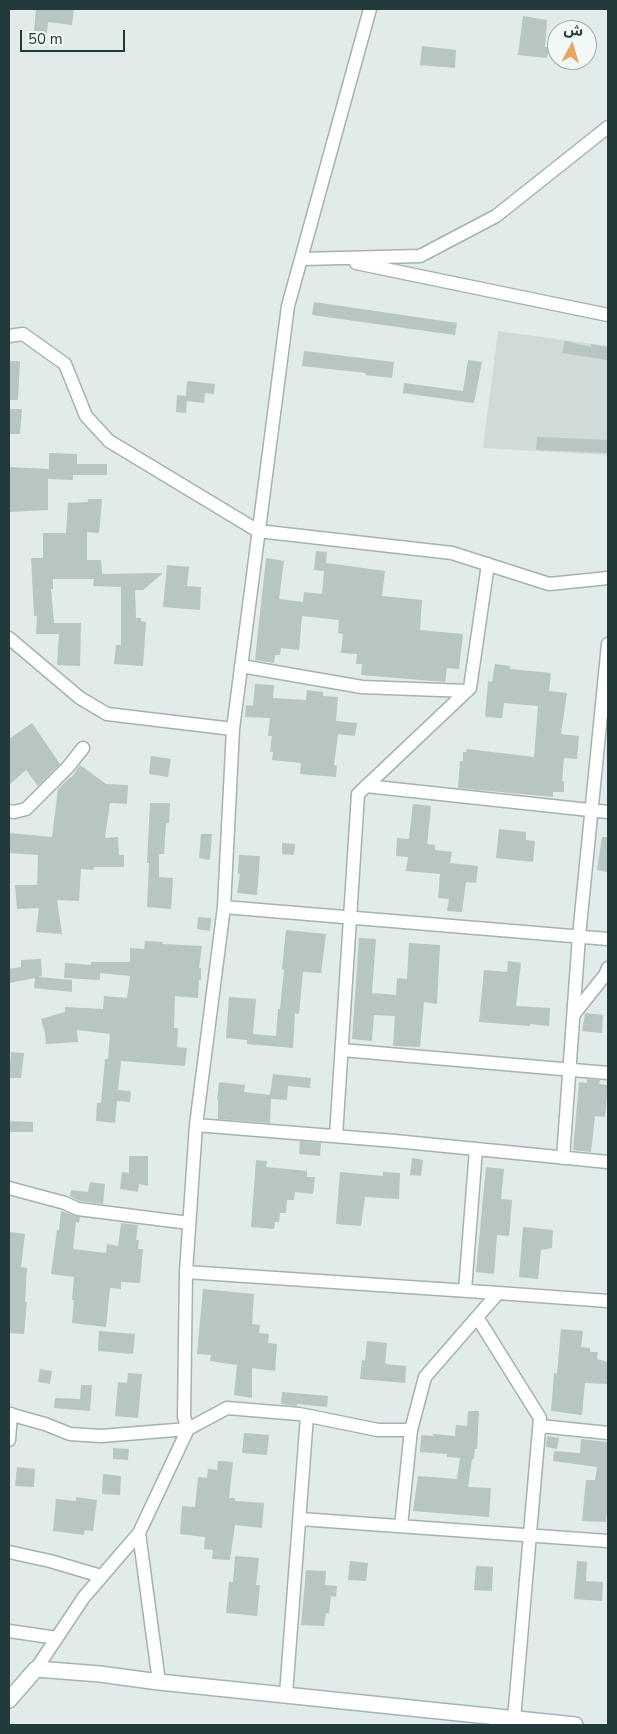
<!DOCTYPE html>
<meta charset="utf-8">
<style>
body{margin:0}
#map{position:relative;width:617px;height:1734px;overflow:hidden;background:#e1ebe9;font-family:"Nunito Sans","Noto Sans Arabic",sans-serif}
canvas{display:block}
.frame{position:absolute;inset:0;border:10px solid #233a3a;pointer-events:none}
.north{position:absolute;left:547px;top:20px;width:50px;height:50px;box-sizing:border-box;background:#f2f8f6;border:1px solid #9facab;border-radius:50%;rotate:6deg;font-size:14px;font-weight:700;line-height:20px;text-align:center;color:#233a3a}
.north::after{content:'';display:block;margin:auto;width:18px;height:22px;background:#e8a662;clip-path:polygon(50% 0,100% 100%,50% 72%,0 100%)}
.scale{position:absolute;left:20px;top:30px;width:105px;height:22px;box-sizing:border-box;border:2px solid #233a3a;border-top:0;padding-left:6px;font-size:15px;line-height:18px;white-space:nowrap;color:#233a3a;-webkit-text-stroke:4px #f2f8f6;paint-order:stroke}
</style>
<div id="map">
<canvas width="617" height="1734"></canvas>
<div class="frame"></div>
<div class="north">ش</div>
<div class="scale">50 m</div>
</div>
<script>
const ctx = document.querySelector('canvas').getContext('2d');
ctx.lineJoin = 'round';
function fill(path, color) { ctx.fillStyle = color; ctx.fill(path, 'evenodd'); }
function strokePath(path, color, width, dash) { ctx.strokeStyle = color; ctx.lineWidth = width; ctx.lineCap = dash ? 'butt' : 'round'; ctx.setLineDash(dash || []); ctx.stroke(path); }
fill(new Path2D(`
 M498,331L608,346V455L483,448Z`), '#d0dad8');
fill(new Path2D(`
 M36,9H74L72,25L48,22L47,33L34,31Z
 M523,16L547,20L545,47H549L547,58L518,55Z
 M422,46L456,50L455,68L420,65Z
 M314,302L457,323L455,335L312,315Z
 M565,341L591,347V344L608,347V360L562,353Z
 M304,351L394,362L392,378L365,375L366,373L302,366Z
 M468,360L482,362L474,403L403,393L404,383L463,391Z
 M9,361H20L18,400H9Z
 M187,381L215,384L214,394L205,393L204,403L187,401L186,413L176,412L177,395L186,396Z
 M9,409H22L20,434H9Z
 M537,437L608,440V453L536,450Z
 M49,453L77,454V464H107V475H73V480L48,479V510L9,512V467L49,469Z
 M88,499H102L99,533L87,532V560H101L102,574L163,573L143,590H135L136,618H141V621L146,622L143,666L114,664L116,645H121V587L93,586L94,579H53V589H51L54,623H81L80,666L57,665L59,634H36L37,616H34L31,558H43V533H66L68,503L88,502Z
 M316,551L327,552L326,563L385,571L382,596L422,600L420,630L463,634L459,669L447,668L445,682L361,675L362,664H356L357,654L341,653L343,634L338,633L339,620L302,616L299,650L281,648L280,655H275L274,663L255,660L266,558L284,561L279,599L303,602L304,592L322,594L324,571L314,570Z
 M167,565L189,567L187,586L201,587L200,610L163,607Z
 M495,664L510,666V669L551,673L549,691L567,693L561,734L579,736L577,759L564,758L562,781L564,782V792H553V797L458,788L460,761H463V752H466L467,749L534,757L538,706L504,703L502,718L485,717L488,681L492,682Z
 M255,684L274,685L273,698L306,700L307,690L323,692V696L338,697L336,721L357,723L355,736L338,734L334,765L337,766L336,777L300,774L301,763L272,760L273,752H270L272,736H268L270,718L245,717L246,705L253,706Z
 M32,723L60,764L38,786L26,770L9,785V739Z
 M151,756L171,759L168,777L149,774Z
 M80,765L106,784L128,785L127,804L110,803L105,838L118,837L119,855H124V867H94L93,870L81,869L79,901L57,900L62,934L36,932L39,908L17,909L15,885H37L38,855L9,853V833L52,837L58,789L70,777L71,778Z
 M150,803H170L169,823H166L164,854H159V877L173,878L171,909L147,907L149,863H147Z
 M413,804L431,806L427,844L435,845V850L452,852L450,863L478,866L476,883L466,882L462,912L447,911L449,899L438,898L440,874L406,871L408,857L396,856L397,838L409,839Z
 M499,829L526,832V840L535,841L533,862L496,858Z
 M201,834H212L210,860L199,858Z
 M602,837H608V872L597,870Z
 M282,843L295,844L294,855L282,854Z
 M239,855L260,856L257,895L237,893L240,874H238Z
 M198,917L211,918L210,931L197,929Z
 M286,930L326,934L321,973L303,972L299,1014L295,1013L293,1048L247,1044V1040L226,1038L229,997L256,999L253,1034L276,1036L278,1009H280L284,970L282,969Z
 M359,938L376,939L372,993L396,995L397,978L407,979L409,943L440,945L437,1004L424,1002L420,1047L393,1046L395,1016L374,1015L372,1041L352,1039Z
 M145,941L163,942L162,944L202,946L199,968H201V980H199L198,998L175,996L174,1028H178L177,1047L187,1048L185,1066L121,1061L118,1090L131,1091L130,1102L117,1101L115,1123L96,1121L97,1103H101L105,1059H108L110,1034L77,1030L78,1042L46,1044L45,1033L41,1019L65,1012V1007L103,1009L104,996L127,998L130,976L100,973V980L64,978L65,963L91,965V962H130V948L144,949Z
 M41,959L42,976L38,977L72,980V992L34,988L35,978L9,983V969L21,967V960Z
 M508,961L521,963L516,1006L550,1008L549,1026L530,1024V1026L479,1022L484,970L507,972Z
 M585,1013L603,1015L602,1033L582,1031Z
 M11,1052L24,1053L21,1078H9Z
 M273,1074L311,1078L310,1088L288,1086L287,1100L271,1099L270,1123L218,1119V1100H217L219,1082L245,1085L244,1092L270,1095Z
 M587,1079L600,1080L599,1084L608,1085L605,1117L595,1116L591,1152L573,1150L579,1082L587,1083Z
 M9,1121L33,1122V1132H9Z
 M300,1141L321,1143L320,1156L299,1154Z
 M129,1156H148V1186L139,1184L138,1192L120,1189L122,1172L129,1173Z
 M412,1158L423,1160L421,1176L410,1175Z
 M256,1160L267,1161L266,1167L307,1171V1177H315L313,1194L295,1192L294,1200H287L286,1213H280L279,1222H275L274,1229L251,1227Z
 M486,1167L504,1169L501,1199L512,1200L509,1236L497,1235L494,1274L476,1272Z
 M340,1172L383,1176V1172L400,1173L399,1199L365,1197L361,1226L336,1224Z
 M90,1182L105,1184L103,1204L80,1201L70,1196L71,1190L88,1192Z
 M61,1211L80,1217L79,1223L76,1222L73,1249L106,1253L107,1244L118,1246L121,1223L138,1225L136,1240H139L138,1249H143L140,1283L121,1282V1289L110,1288L106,1327L72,1323L74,1300H72L74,1277L51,1274L57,1230H59Z
 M523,1227L553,1230L552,1248L541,1250L538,1279L519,1277Z
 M9,1232L25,1234L21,1267L27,1268L25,1302H27L24,1334L9,1333Z
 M203,1289L254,1294L252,1324L260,1325L259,1333L269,1334L268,1343L277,1344L275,1371L252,1368V1398L234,1395L237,1365L210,1361L211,1355L197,1354Z
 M561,1329L583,1331L581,1347L590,1348V1352H598L597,1359L608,1362V1384L585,1383L582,1415L551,1411L554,1373L557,1374Z
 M99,1331L135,1334L133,1354L98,1351Z
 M367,1341L387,1343L385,1364L406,1366L405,1383L360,1379L362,1360L365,1361Z
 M40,1369L52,1371L50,1384L38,1382Z
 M128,1373L142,1374L138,1418L115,1416L118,1382L127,1383Z
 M81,1385H92L90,1411L54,1408L55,1398L80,1399Z
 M282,1392L328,1396L327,1407L297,1404V1406L281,1404Z
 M468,1411H479L477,1449H475L474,1459H472L468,1487L491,1488L489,1517L413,1511L418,1476L457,1479L460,1458L447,1457V1454L420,1452L421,1435L433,1436V1434L455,1436L456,1425L467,1426Z
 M244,1433L269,1435L267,1455L242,1453Z
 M547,1436L559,1438L557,1449L546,1447Z
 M581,1439L608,1442V1503L606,1522L582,1521L586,1480H595L597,1467L553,1461L554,1451L580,1453Z
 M113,1448L129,1449L128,1460L113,1459Z
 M218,1461L233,1462L229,1498H235V1501L264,1503L262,1528L235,1525L230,1560L212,1559L213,1550L204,1549L205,1537L180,1534L182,1506L195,1507L198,1477L207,1478L208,1469L217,1470Z
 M17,1467L35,1469L34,1487L15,1486Z
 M103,1474L121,1476L120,1495L102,1494Z
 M76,1497L97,1500L93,1531L85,1530L84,1535L53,1531L56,1499L76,1501Z
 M235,1556L259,1558L256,1585H260L257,1616L226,1613L229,1582H233Z
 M350,1561L368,1563L366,1581L348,1580Z
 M577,1561L587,1562L586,1581L603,1582L602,1601L574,1599Z
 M476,1566L493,1567L492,1591L474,1590Z
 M306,1570L326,1571L325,1585L337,1586L336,1597L331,1596L329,1614L326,1613L324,1626L301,1625Z`), '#b7c5c3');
const street = new Path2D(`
 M301,259L420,256L496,216L608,127
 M356,263L608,315
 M9,336L23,334L65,364L86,416L109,441L258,531L452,553L549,584L608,578
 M9,638L80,698L107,714L233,729
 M241,666L362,687L467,691
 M366,786L608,812
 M9,811L14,812L26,809L68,767L83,748
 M224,907L608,939
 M574,1014L605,975L608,968
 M342,1050L608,1073
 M196,1125L395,1141L608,1162
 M336,1136L358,794L470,688L488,564
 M563,1158L579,936L608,644
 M9,1188L65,1203L78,1209L189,1223
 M186,1272L498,1293
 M465,1290L476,1149
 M477,1317L540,1418L514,1719
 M9,1414L45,1424L70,1434L101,1436L188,1429L184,1417L186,1272L196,1125L224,907L233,729L288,306L370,9
 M540,1426L608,1433
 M9,1440L11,1414
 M300,1519L608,1541
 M401,1526L411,1430
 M139,1533L159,1682
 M9,1552L50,1561L101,1576
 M9,1631L57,1638
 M36,1669L84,1597L139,1533L188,1429L227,1408L299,1414L378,1430H411L425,1377L498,1293L608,1301
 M286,1694L307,1416`);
const secondary = new Path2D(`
 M9,1700L36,1669L100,1674L159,1682L575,1725`);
strokePath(street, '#a4b2b1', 15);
strokePath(secondary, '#a1b6b4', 18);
strokePath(street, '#fff', 12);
strokePath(secondary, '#fff', 15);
</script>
